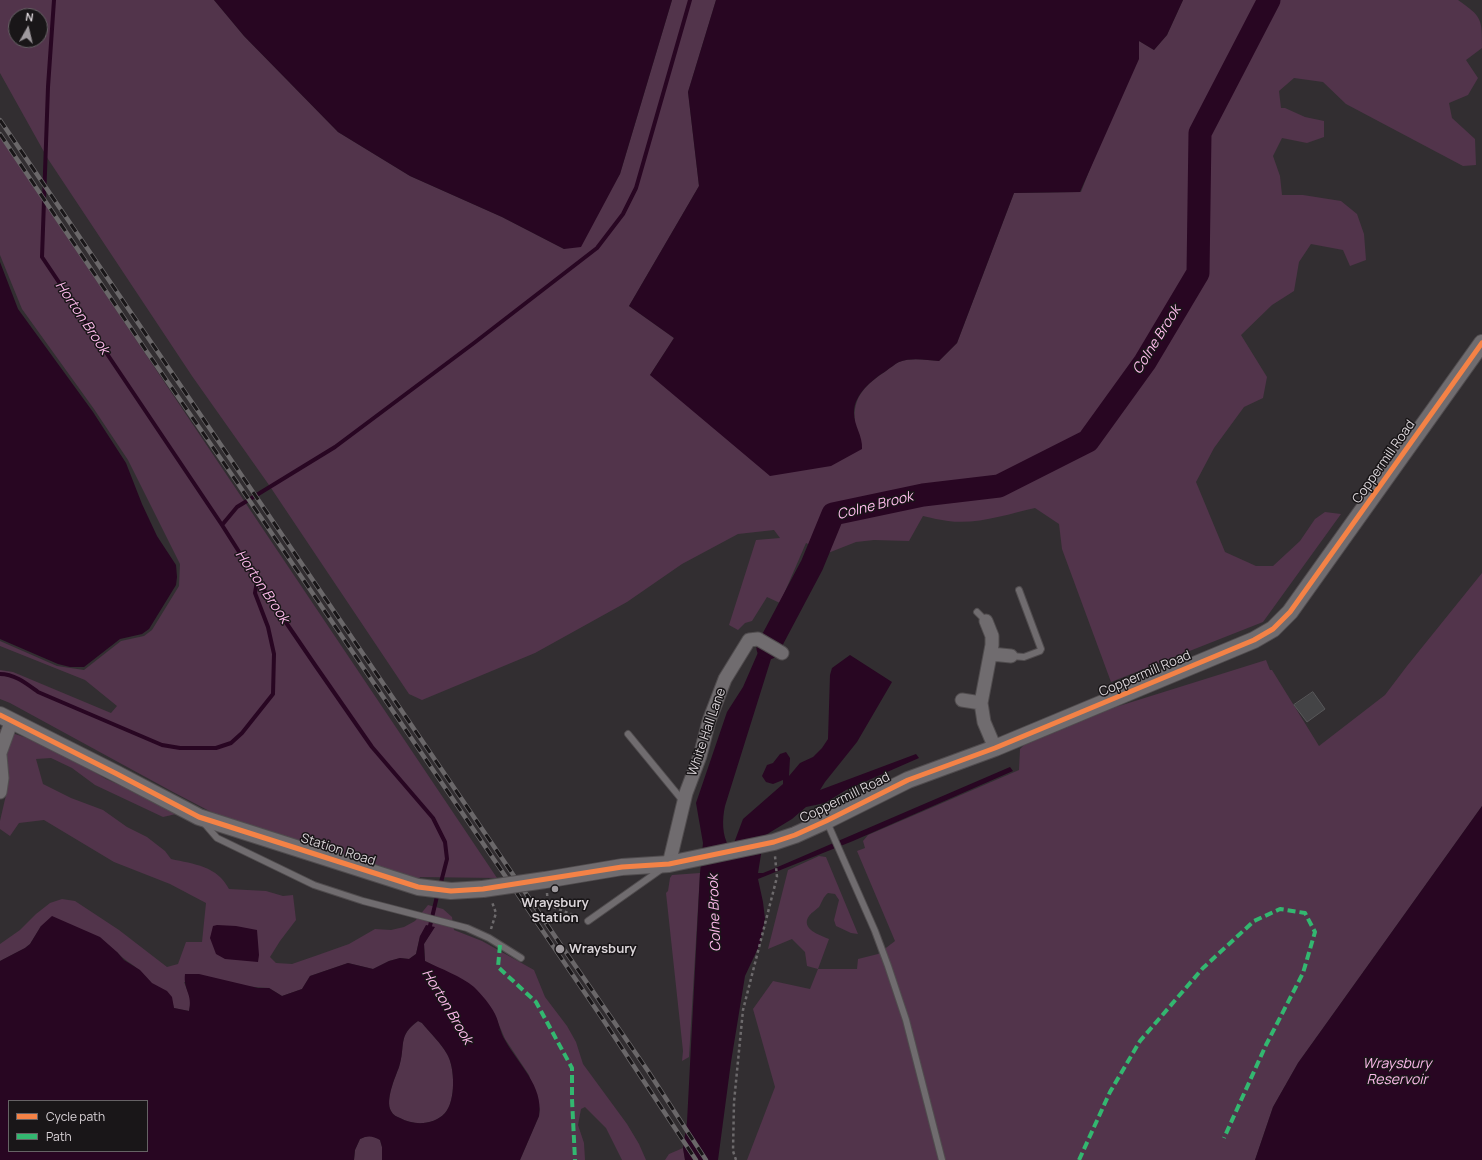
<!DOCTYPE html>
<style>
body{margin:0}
#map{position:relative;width:1482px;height:1160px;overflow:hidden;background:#322e31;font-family:Manrope,sans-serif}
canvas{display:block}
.legend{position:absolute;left:8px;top:1100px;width:140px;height:52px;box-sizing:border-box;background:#191618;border:1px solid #666265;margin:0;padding:5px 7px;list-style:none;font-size:12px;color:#dad4d8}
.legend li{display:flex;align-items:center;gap:8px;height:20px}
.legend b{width:20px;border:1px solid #666265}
.north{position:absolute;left:8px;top:8px;width:40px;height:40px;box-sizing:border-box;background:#191618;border:1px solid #666265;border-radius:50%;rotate:8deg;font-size:11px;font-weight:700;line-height:16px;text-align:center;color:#dad4d8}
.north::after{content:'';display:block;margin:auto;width:14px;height:18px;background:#9f9a9e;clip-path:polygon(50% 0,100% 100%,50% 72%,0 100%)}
</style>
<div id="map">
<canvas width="1482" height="1160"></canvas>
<ul class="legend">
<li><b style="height:5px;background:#f48246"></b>Cycle path</li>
<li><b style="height:5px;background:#33b770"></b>Path</li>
</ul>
<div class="north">N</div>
</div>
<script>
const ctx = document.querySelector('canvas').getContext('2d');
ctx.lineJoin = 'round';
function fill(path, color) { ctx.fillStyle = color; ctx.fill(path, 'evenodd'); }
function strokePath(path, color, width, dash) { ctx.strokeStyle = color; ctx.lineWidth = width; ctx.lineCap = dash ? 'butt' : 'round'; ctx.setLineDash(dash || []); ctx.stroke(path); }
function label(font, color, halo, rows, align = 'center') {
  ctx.font = font + ' Manrope,sans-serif'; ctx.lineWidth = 3; ctx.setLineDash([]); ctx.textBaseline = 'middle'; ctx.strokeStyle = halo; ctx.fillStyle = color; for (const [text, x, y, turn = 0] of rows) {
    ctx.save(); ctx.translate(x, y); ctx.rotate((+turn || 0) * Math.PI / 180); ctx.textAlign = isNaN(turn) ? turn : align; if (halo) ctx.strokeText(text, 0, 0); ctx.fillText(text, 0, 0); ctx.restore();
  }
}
fill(new Path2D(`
 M0,0H214L244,36L338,132L410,176L502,217L564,249L620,174L672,0H716L688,92L699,186L629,306L674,338L650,375L855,422C852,396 867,384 886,371C890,368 895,364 899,362C911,357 927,360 939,361L957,343L1014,193L1081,192L1139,41L1154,50L1167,35L1183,0H1458C1482,17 1482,18 1482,48L1466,60L1478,78L1468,95L1449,103L1452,118L1475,139L1476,165L1463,166L1346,104L1323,82L1294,78L1279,91L1281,108H1285L1305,117L1324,121V137L1307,143L1282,138L1273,156L1280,176L1282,195H1303L1341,201L1357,214L1364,234L1366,260L1350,266L1343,250L1311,244L1299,262L1294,291L1272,305L1241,335L1267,377L1263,398L1244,407L1214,448L1196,482L1225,552L1256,566H1273L1300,541L1315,519L1325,512L1341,514L1263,622L1111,682L1062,549L1059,524L1035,508C1008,514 977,525 948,521C940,520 932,518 923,516L909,541L874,540L856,542L828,553L806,543L780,603L767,597L752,621L745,623L738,630L729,625L756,540L780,538L774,530L738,534L682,564L627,602L535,653L422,700L409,694L269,485L192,376L48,159L0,73ZM16,16H40V40H16Z
 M0,137L497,878L420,877L418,881L240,827L173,792L10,703L0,699V670L13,672L111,713L117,706L85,680L0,646V641L57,666L84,670L121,641L144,636L152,630L179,586L180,564L128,460L94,409L22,309L0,255Z
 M1482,573V806L1298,1063L1273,1107L1255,1160H747L775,1087L753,1009L773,981L810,989L818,969L807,966L805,952L792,939L768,949L788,870L819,856L826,857L858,934L851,933L836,926L834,920L839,900L835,894L828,893C823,897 822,902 819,907C816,910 812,912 809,916C800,929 820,935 829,939L818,969H857L858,959L878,954L895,941L857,851L865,848L863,841L868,835L1019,770L1020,749L1031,738L1103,711L1266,660L1270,670H1272L1319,746L1385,695L1407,666Z
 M0,729L51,746L106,779L162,803L176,814L163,817L95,785L72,768L51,758L36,759L43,784L71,798L103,810L127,827L147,837L165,851L171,859C194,864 217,866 229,889L266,891L283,896L293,895L296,920L280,941L270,957L276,963L292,964L318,955L349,944L375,929L391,930L404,927L415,921L428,905L443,909L452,917L454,930L482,941L534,970L545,997L567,1026L576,1042L583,1064L627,1124L639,1144L646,1160H622L606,1128L585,1107L581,1109L578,1125L584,1143L585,1160H520L539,1116L540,1109L529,1075L505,1039L494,1013L466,982L425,961L424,944L434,927L420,936L416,954L409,959L400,958L389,961L373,969L348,963L310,976L302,989L282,996L269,988L184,982L191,1000L189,1011L174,1008C169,988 166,994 152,984C147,980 144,974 139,970C131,963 124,960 117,952L41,926L30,944L25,948L0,961V944L20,930L36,914L50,903L62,899L75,901L119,930L167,967L178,964L186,942H202L206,903L170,884L114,862L44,820L19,823L10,836L0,829V821L6,795L0,771Z
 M700,873L689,1057L682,1061L683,1051L666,893L668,891L670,878L672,875Z
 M418,1021L422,1023C430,1033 441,1043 447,1054C455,1067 456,1101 445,1113C434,1125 414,1126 400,1118C397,1117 393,1115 391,1111C385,1100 395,1078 399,1067C406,1045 397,1036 418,1021Z
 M367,1136H373L380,1140L382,1147V1160H354L355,1150L360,1139Z
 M683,1148L685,1160H665L669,1154Z`), '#52344b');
fill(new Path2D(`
 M214,0H672L620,174L581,247L564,249L502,217L410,176L338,132L244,36Z
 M716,0H1183L1167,35L1154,50L1139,41V59L1080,192L1014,193L957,343L939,361C927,360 911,357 899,362C895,364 890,368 886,371C872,380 854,394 854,413C854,426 863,436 862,449L831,466L770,476L650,375L674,338L629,306L699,186L688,92Z
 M0,262L18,309L93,412L126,463L142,504L157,536L176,565L177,577L176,585L149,629L142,634L120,639L84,667H70L58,664L0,639Z
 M773,618L789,622L783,640L771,659L725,806C722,820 722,835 729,847L734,843L743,819L783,784V780L773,784L766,782L762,776L767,765L773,763L780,754L786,752L790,758L789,776L800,763L813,757L822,748L828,739L830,675L832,668L850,655L892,682L857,742L825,782L820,790L916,754L919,758L846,790L825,803L806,807L792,819L764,836L758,873H763L773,869L1010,767L1013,771L853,841L758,879L763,902L765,919L760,944L745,976L731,1062L718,1160H685L683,1148L687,1122L700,873L703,843L696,803L727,712L743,687Z
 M1482,806V1160H1255L1273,1107L1298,1063Z
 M52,916L100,937L117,952L124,960L140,970L152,983L167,991L172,997L174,1008L189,1011C193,994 183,990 185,974H199L258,988H269L282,996L302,989L310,976L348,963L373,969L389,961L400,958L409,959L416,954L420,936L426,925L435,927L424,944L425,961C441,969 461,976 474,987C482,995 490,1004 495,1014C499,1022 500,1032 505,1040C518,1064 544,1086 539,1116L520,1160H382V1147L380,1140C373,1136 368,1135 360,1139L355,1150L354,1160H0V961L25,948L30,944L41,926ZM418,1021L422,1023C430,1033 441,1043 447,1054C455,1067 456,1101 445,1113C434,1125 414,1126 400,1118C397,1117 393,1115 391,1111C385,1100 395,1078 399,1067C406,1046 397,1036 418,1021ZM9,1101H147V1151H9Z
 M217,925L236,926L257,930L259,955L258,962L225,959L216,954L210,938L213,926Z`), '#280622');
strokePath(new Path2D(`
 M54,0L48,87L42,257L222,525L257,580L315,665L372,747L433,818L445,842L447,859L440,886
 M222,525L237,507L335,447L474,343L597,248L623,214L636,188L690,0
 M0,674C15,674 27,684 38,692L162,745L180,748H216L231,743L242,733L273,694L274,654L268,627L255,593L257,581
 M428,930L430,926L438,892`), '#280622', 4);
strokePath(new Path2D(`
 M768,648L812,565L833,514L923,495L999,486L1088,441L1145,362L1198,273L1200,133L1269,0`), '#280622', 23);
const building = new Path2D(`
 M1313,692L1325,709L1307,722L1294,705Z`);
fill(building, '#444446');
strokePath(building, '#58585a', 1);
const service = new Path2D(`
 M977,612L986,621
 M1011,656L1024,657L1040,651L1041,649L1019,590
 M628,734L683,801
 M827,822L875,931L888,966L906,1020L942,1160
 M204,823L217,838L314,885L363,901L467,928L489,938L521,958
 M588,921L663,868`);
const minor = new Path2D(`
 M986,621L992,636V645L981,703L984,722L995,748
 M991,654L1011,656
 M962,700L981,703
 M0,753L12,720
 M0,755L2,778L0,792
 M669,864L686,793L700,756L709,721L725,679L749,640L758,639L782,653`);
const tertiary = new Path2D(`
 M0,715L117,774L199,817L418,887L451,891L483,889
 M545,880L622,867L669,864L774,842L795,835L826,821L908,780L995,748L1254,640L1273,629L1290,612L1482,343`);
strokePath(service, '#504c4e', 8);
strokePath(minor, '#504c4e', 15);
strokePath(tertiary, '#504c4e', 18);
strokePath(new Path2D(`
 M547,893L548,905L581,918
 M491,929L496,913L492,902
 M736,1160L733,1151L734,1102L743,1010L777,877L775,856`), '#6d6a6c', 2.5, [3, 3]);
strokePath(service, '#706c6f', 6);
strokePath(minor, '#706c6f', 13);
strokePath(tertiary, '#706c6f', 16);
const rail = new Path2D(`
 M0,120L563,948L648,1071L706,1160
 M0,134L147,352L232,475L602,1018L696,1160`);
strokePath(rail, '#6a6769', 4.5);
strokePath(rail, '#191618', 3, [9]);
const tertiaryBridge = new Path2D(`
 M483,889L545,880`);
strokePath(tertiaryBridge, '#504c4e', 18, []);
strokePath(tertiaryBridge, '#706c6f', 16);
strokePath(new Path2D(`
 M500,945L498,967L536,1002L572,1068V1099L575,1160
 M1079,1160L1110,1092L1140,1041L1203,968L1254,921L1280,909L1305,913L1315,932L1303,973L1266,1045L1224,1138`), '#33b770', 4, [8, 4]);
strokePath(new Path2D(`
 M0,715L117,774L199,817L418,887L451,891L483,889L622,867L669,864L774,842L795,835L826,821L908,780L995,748L1254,640L1273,629L1290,612L1482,343`), '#f48246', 5);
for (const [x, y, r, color] of [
 [555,889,4,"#9f9a9e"],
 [560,949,5,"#9f9a9e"]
]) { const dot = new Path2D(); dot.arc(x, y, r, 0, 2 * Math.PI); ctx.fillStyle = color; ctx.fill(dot); strokePath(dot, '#191618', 1.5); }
label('13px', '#dad4d8', '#191618', [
 ["Coppermill Road",1384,462,-55],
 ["Coppermill Road",1145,674,-23],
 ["White Hall Lane",707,732,-71],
 ["Coppermill Road",845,798,-26],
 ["Station Road",338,850,18]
]);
label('bold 13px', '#dad4d8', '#191618', [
 ["Wraysbury",555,903],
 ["Station",555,918],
 ["Wraysbury",569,949,"left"]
]);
label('italic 14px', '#fdb9eb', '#191618', [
 ["Horton Brook",82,318,56],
 ["Colne Brook",1157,340,-58],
 ["Colne Brook",875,506,-14],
 ["Horton Brook",262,587,56],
 ["Colne Brook",715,913,-92],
 ["Horton Brook",447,1007,59],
 ["Wraysbury",1397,1064],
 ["Reservoir",1397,1080]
]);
</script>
